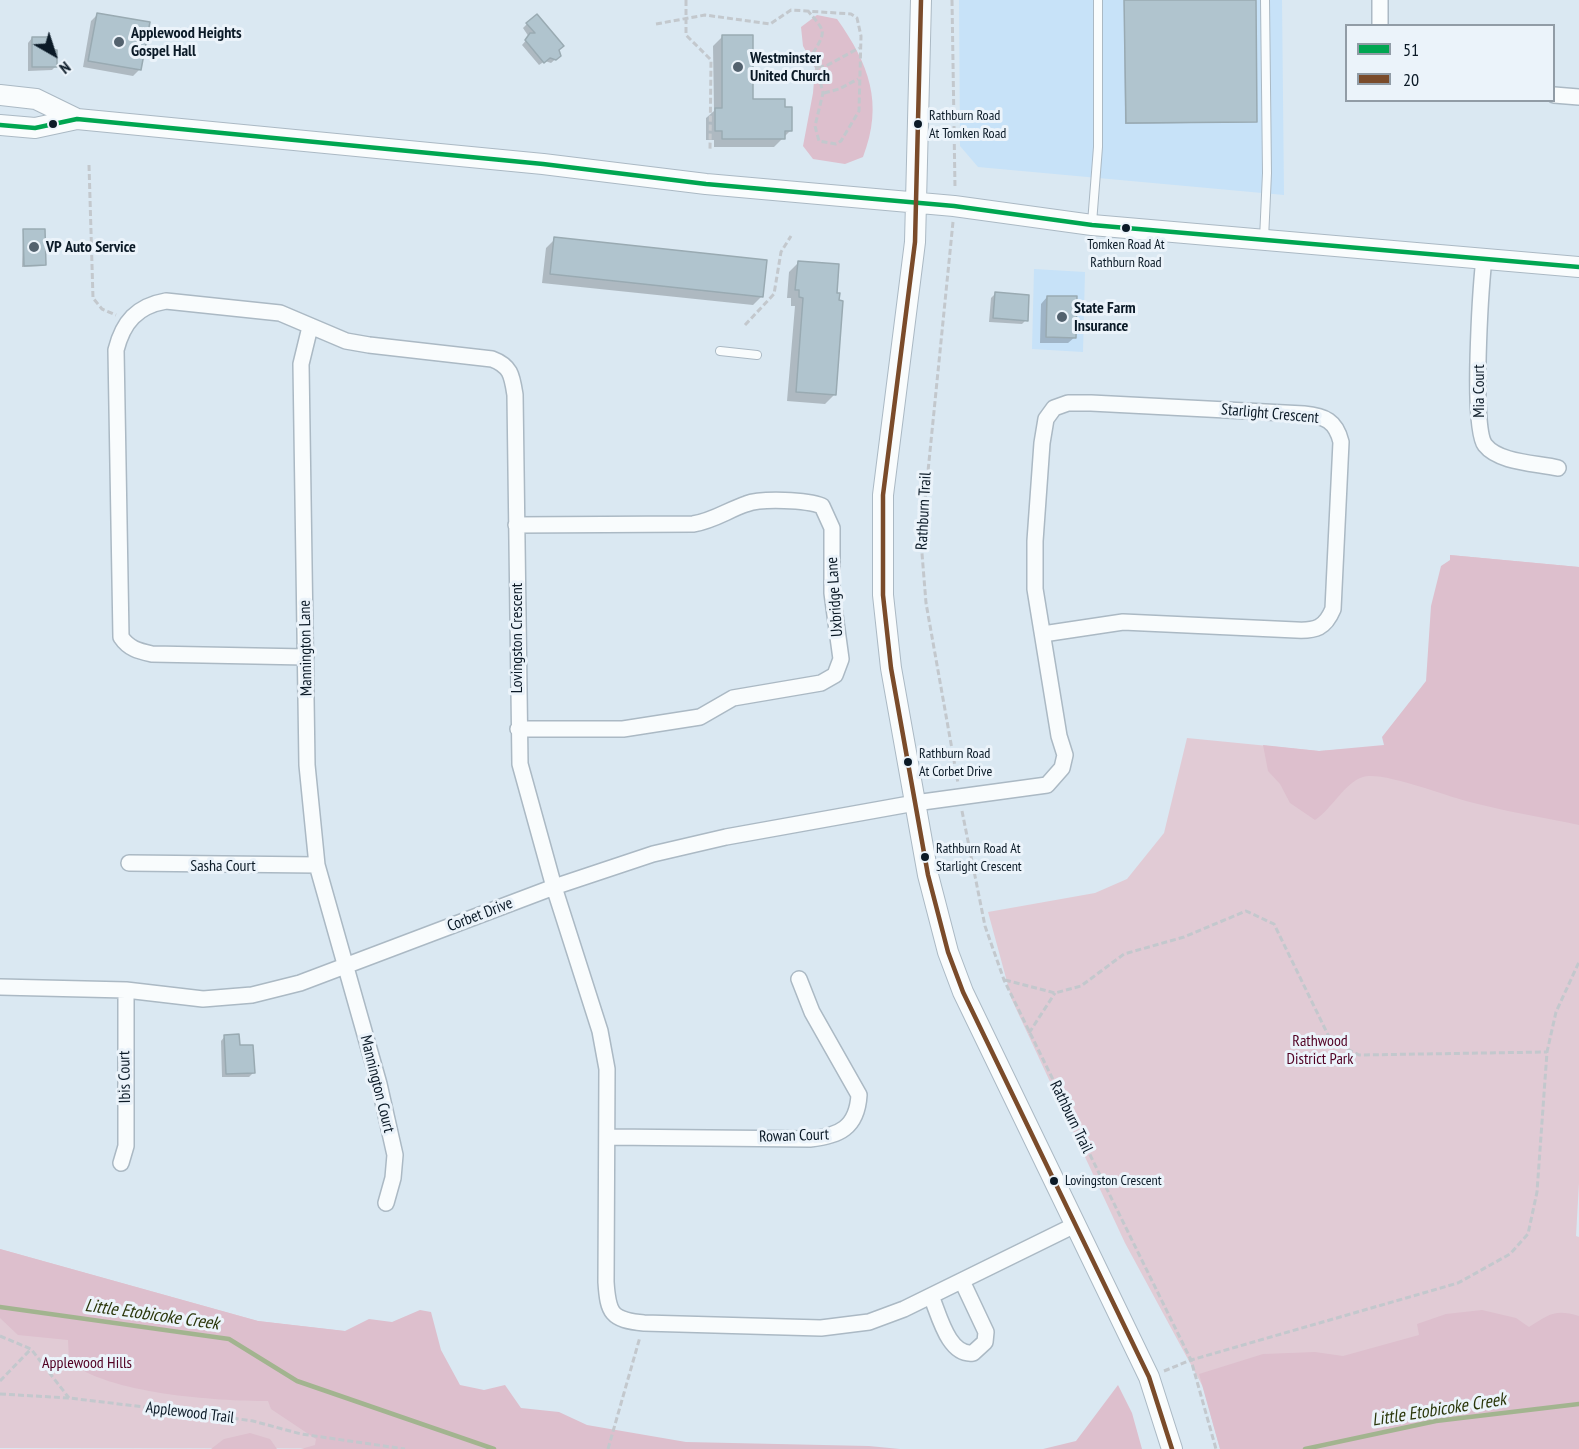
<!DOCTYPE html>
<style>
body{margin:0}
#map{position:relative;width:1579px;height:1449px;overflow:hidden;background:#dae8f2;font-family:"PT Sans Narrow",sans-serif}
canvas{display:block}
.legend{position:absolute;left:1345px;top:24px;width:210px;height:78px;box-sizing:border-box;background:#ebf3fa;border:2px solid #919ca6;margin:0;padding:8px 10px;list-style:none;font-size:18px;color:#0b1a27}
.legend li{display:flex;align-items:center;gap:12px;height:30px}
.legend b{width:30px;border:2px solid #919ca6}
.north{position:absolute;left:24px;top:24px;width:60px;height:60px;-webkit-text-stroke:4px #ebf3fa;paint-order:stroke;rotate:141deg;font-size:16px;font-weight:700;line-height:24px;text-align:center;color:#0b1a27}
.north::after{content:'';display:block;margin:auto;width:21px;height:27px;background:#0b1a27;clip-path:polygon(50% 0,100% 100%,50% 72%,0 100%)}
</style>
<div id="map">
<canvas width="1579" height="1449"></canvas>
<ul class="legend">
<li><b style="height:8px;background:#00a651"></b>51</li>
<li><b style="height:8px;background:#7a4b2a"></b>20</li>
</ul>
<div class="north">N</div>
</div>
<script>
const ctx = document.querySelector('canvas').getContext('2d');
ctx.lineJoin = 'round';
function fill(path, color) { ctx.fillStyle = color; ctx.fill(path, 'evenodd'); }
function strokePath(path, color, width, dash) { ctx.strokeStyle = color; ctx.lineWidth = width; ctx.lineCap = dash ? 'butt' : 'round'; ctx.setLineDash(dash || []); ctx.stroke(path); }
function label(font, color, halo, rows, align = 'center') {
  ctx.font = font + ' "PT Sans Narrow",sans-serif'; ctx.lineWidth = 6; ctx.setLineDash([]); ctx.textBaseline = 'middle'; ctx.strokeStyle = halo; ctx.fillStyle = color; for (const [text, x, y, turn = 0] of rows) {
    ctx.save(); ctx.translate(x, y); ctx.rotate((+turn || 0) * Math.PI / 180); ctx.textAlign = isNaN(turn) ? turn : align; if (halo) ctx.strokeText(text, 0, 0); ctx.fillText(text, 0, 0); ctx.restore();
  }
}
fill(new Path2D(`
 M959,0H1282L1284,195L978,167L960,146Z
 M1034,269L1085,272L1083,352L1032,349Z`), '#c7e2f8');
fill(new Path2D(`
 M1450,555L1579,567V1183L1576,1236L1579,1237V1449H1220L1203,1387L1125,1243L1012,1000L988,912L1095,893L1127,879L1164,833L1187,738L1319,751L1423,744L1451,601Z
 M0,1249L258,1321L396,1337L460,1396L648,1449L0,1448Z`), '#e1cbd5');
fill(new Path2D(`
 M817,15L837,19C869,64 884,103 863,157L845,164L813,159L803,146L813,93L815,68L803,46L801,27Z
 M1450,555L1579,567V825C1541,817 1503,811 1466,801C1443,795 1382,771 1363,777C1344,783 1332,809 1315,820L1290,803L1280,784L1268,771L1263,745L1319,751L1384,745L1382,737L1426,681L1431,606L1441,566L1450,560Z
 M0,1249L258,1321L345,1331L369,1319L392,1322L420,1310L431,1312L441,1350L460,1385L484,1390L505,1385L521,1408L559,1412L587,1425L686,1442L869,1446L900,1449H301L315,1445L316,1439L271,1409L268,1401C217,1401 107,1394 69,1361L68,1340L18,1335L0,1318Z
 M1482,1310L1516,1318L1529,1327C1550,1314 1555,1309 1579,1316V1449H1220L1199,1374L1263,1354L1315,1352L1343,1356L1419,1335L1417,1324L1446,1314Z
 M1118,1385L1132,1413L1142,1449H1043L1076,1441Z
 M250,1433L270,1439L277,1449H211L224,1439Z`), '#ddbfcd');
fill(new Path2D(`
 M1124,0H1254L1256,122L1125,124Z
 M98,14L140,69L133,76L83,67L91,21Z
 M527,24L557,51L559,56L551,63L545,61L539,65L522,45L529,37L523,28Z
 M722,37L752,101L784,109L791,130L774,147H714V140H706V118L714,111L713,46Z
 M32,38L48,52L56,66L52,70L28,71V43Z
 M23,231L45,265L43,266L22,267Z
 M555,239L762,296L753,305L542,283L546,248Z
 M798,263L834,395L825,404L787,401L795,306H791V298H787L789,272Z
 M995,294L1026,320L1022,324L989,322L991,298Z
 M1047,297L1075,337L1068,343H1040L1041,304Z
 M225,1036L238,1047L254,1072L249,1077H222L221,1041Z`), '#0003');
strokePath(new Path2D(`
 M0,1307L229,1339L297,1381L494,1449
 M1305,1449L1436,1421L1579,1404`), '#a2b48f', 4.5);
const building = new Path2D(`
 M1124,0H1256L1257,122L1126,123Z
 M97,13L150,22L141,70L88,61Z
 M537,14L564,46L559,50L561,56L556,60L550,58L544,63L525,40L530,33H535L526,23Z
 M722,35H753V99H785V107H792V131H785V139H722V131H715V108H722Z
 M32,37H49V50H57V67H32Z
 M23,229H45L46,265L24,266Z
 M554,237L767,260L763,297L550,274Z
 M798,261L839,264L837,293H840L839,300L843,301L836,395L796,392L803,298L799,297V290H795Z
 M995,292L1029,295L1028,321L993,318Z
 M1047,296H1077L1076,338L1046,337Z
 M239,1034L240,1045H253L255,1073L226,1074L224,1035Z`);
fill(building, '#b0c4ce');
strokePath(building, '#99aab2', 1.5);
const service = new Path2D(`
 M1092,223L1098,147V0
 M1264,239L1267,173L1265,0
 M720,351L757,355`);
const minor = new Path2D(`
 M1380,0V26
 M1554,95L1579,97
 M1484,258C1481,286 1471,427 1485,445C1499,463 1537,463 1558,468
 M310,327L301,364L307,765L317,865L379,1084L395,1155L393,1178L386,1203
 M516,525L693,524C713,521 728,510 746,504C762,498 807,500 822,506L832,528V593L841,659L835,675L821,683L733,698L700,717L623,729H518
 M306,657L152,654C139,651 129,649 121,637L116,350C123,322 137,306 166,301L280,313L346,341L369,345L492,359C511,366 512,376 515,395L520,764L554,887L600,1031L607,1069L606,1282C608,1313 611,1320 644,1323L821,1328L869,1322L904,1309L1075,1225
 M129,863L317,865
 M0,987L126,990L203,999L252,995L300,983L554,887L653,854L726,837L915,803L1047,785L1062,768L1065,755L1059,736L1035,589V541L1042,443L1046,419L1054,408L1068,403H1091L1304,414C1325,416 1336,421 1341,442L1333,609C1325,628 1316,631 1296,630L1123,622L1043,634
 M608,1137L810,1139C839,1136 857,1128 859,1095L812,1012L799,979
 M121,1163L126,1146V990
 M931,1296C939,1314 948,1356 973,1353L985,1342L986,1332L962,1281`);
const tertiary = new Path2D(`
 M921,0L915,242L883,495V595L891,668L928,875L948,952L963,992L1149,1377L1172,1449
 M0,95L36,99L77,119
 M0,125L35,128L77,119L543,164L706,184L954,206L1092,225L1579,267`);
strokePath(service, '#abb9c4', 10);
strokePath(minor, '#abb9c4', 18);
strokePath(tertiary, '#abb9c4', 22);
strokePath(new Path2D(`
 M686,0V35L711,60L710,151
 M952,0L955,188
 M656,24L705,15L770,24L791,10L851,14L857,18L861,36L859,111L841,141L836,144L819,141L815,126L823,93L813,53C827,31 825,31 808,11
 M818,67L826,66L859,48
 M824,93L839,89L858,79
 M89,165L93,298L102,309L116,315
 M953,222L921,541L926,603L958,783
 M745,325L774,294L781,252L791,236
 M962,811L985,926L1004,980L1191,1360L1216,1449
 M1005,980L1055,993L1081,986L1124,954L1184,937L1246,911L1274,924L1331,1041L1359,1055L1547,1052
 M1029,1033L1055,993
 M0,1336L31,1349L69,1398
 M1164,1371L1191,1360L1458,1283L1510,1254L1528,1234L1537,1192L1547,1052L1556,1012L1579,962
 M0,1381L31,1349
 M0,1394L69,1398L211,1415L253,1421L301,1434L405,1449
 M608,1449L640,1337`), '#c3c8cd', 3, [6, 3]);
strokePath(service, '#f9fcfd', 8);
strokePath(minor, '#f9fcfd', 15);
strokePath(tertiary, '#f9fcfd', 20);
strokePath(new Path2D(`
 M0,125L35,128L77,119L543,164L706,184L954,206L1092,225L1579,267`), '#00a651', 4.5);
strokePath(new Path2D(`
 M921,0L915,242L883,495V595L891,668L928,875L948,952L963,992L1149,1377L1172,1449`), '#7a4b2a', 4.5);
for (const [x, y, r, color] of [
 [119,42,6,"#53626e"],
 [738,67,6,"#53626e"],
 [53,124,5,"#0b1a27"],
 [918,124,5,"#0b1a27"],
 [1126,228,5,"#0b1a27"],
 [34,247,6,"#53626e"],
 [1062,317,6,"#53626e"],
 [908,762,5,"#0b1a27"],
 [925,857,5,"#0b1a27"],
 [1054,1181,5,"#0b1a27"]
]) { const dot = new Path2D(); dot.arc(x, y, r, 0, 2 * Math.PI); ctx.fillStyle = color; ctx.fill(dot); strokePath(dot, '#ebf3fa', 2); }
label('14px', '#0b1a27', '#ebf3fa', [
 ["Rathburn Road",929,116],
 ["At Tomken Road",929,134],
 ["Tomken Road At",1126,245,"center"],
 ["Rathburn Road",1126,263,"center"],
 ["Rathburn Road",919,754],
 ["At Corbet Drive",919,772],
 ["Rathburn Road At",936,849],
 ["Starlight Crescent",936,867],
 ["Lovingston Crescent",1065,1181]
], 'left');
label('bold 16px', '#0b1a27', '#ebf3fa', [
 ["Applewood Heights",131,33],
 ["Gospel Hall",131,51],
 ["Westminster",750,58],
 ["United Church",750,76],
 ["VP Auto Service",46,247],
 ["State Farm",1074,308],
 ["Insurance",1074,326]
], 'left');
label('16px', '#0b1a27', '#ebf3fa', [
 ["Mia Court",1479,391,-90],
 ["Starlight Crescent",1270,414,5],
 ["Rathburn Trail",924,511,-87],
 ["Uxbridge Lane",835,597,-94],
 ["Lovingston Crescent",517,638,-90],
 ["Mannington Lane",306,648,-91],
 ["Sasha Court",223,866],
 ["Corbet Drive",480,915,-21],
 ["Ibis Court",125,1077,-91],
 ["Mannington Court",377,1084,76],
 ["Rathburn Trail",1071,1117,64],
 ["Rowan Court",794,1136,-2],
 ["Applewood Trail",190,1413,7]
]);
label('16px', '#510123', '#ebf3fa', [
 ["Rathwood",1320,1041],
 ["District Park",1320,1059],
 ["Applewood Hills",87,1363]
]);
label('italic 18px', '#2b370b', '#ebf3fa', [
 ["Little Etobicoke Creek",152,1315,8],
 ["Little Etobicoke Creek",1439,1410,-9]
]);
</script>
